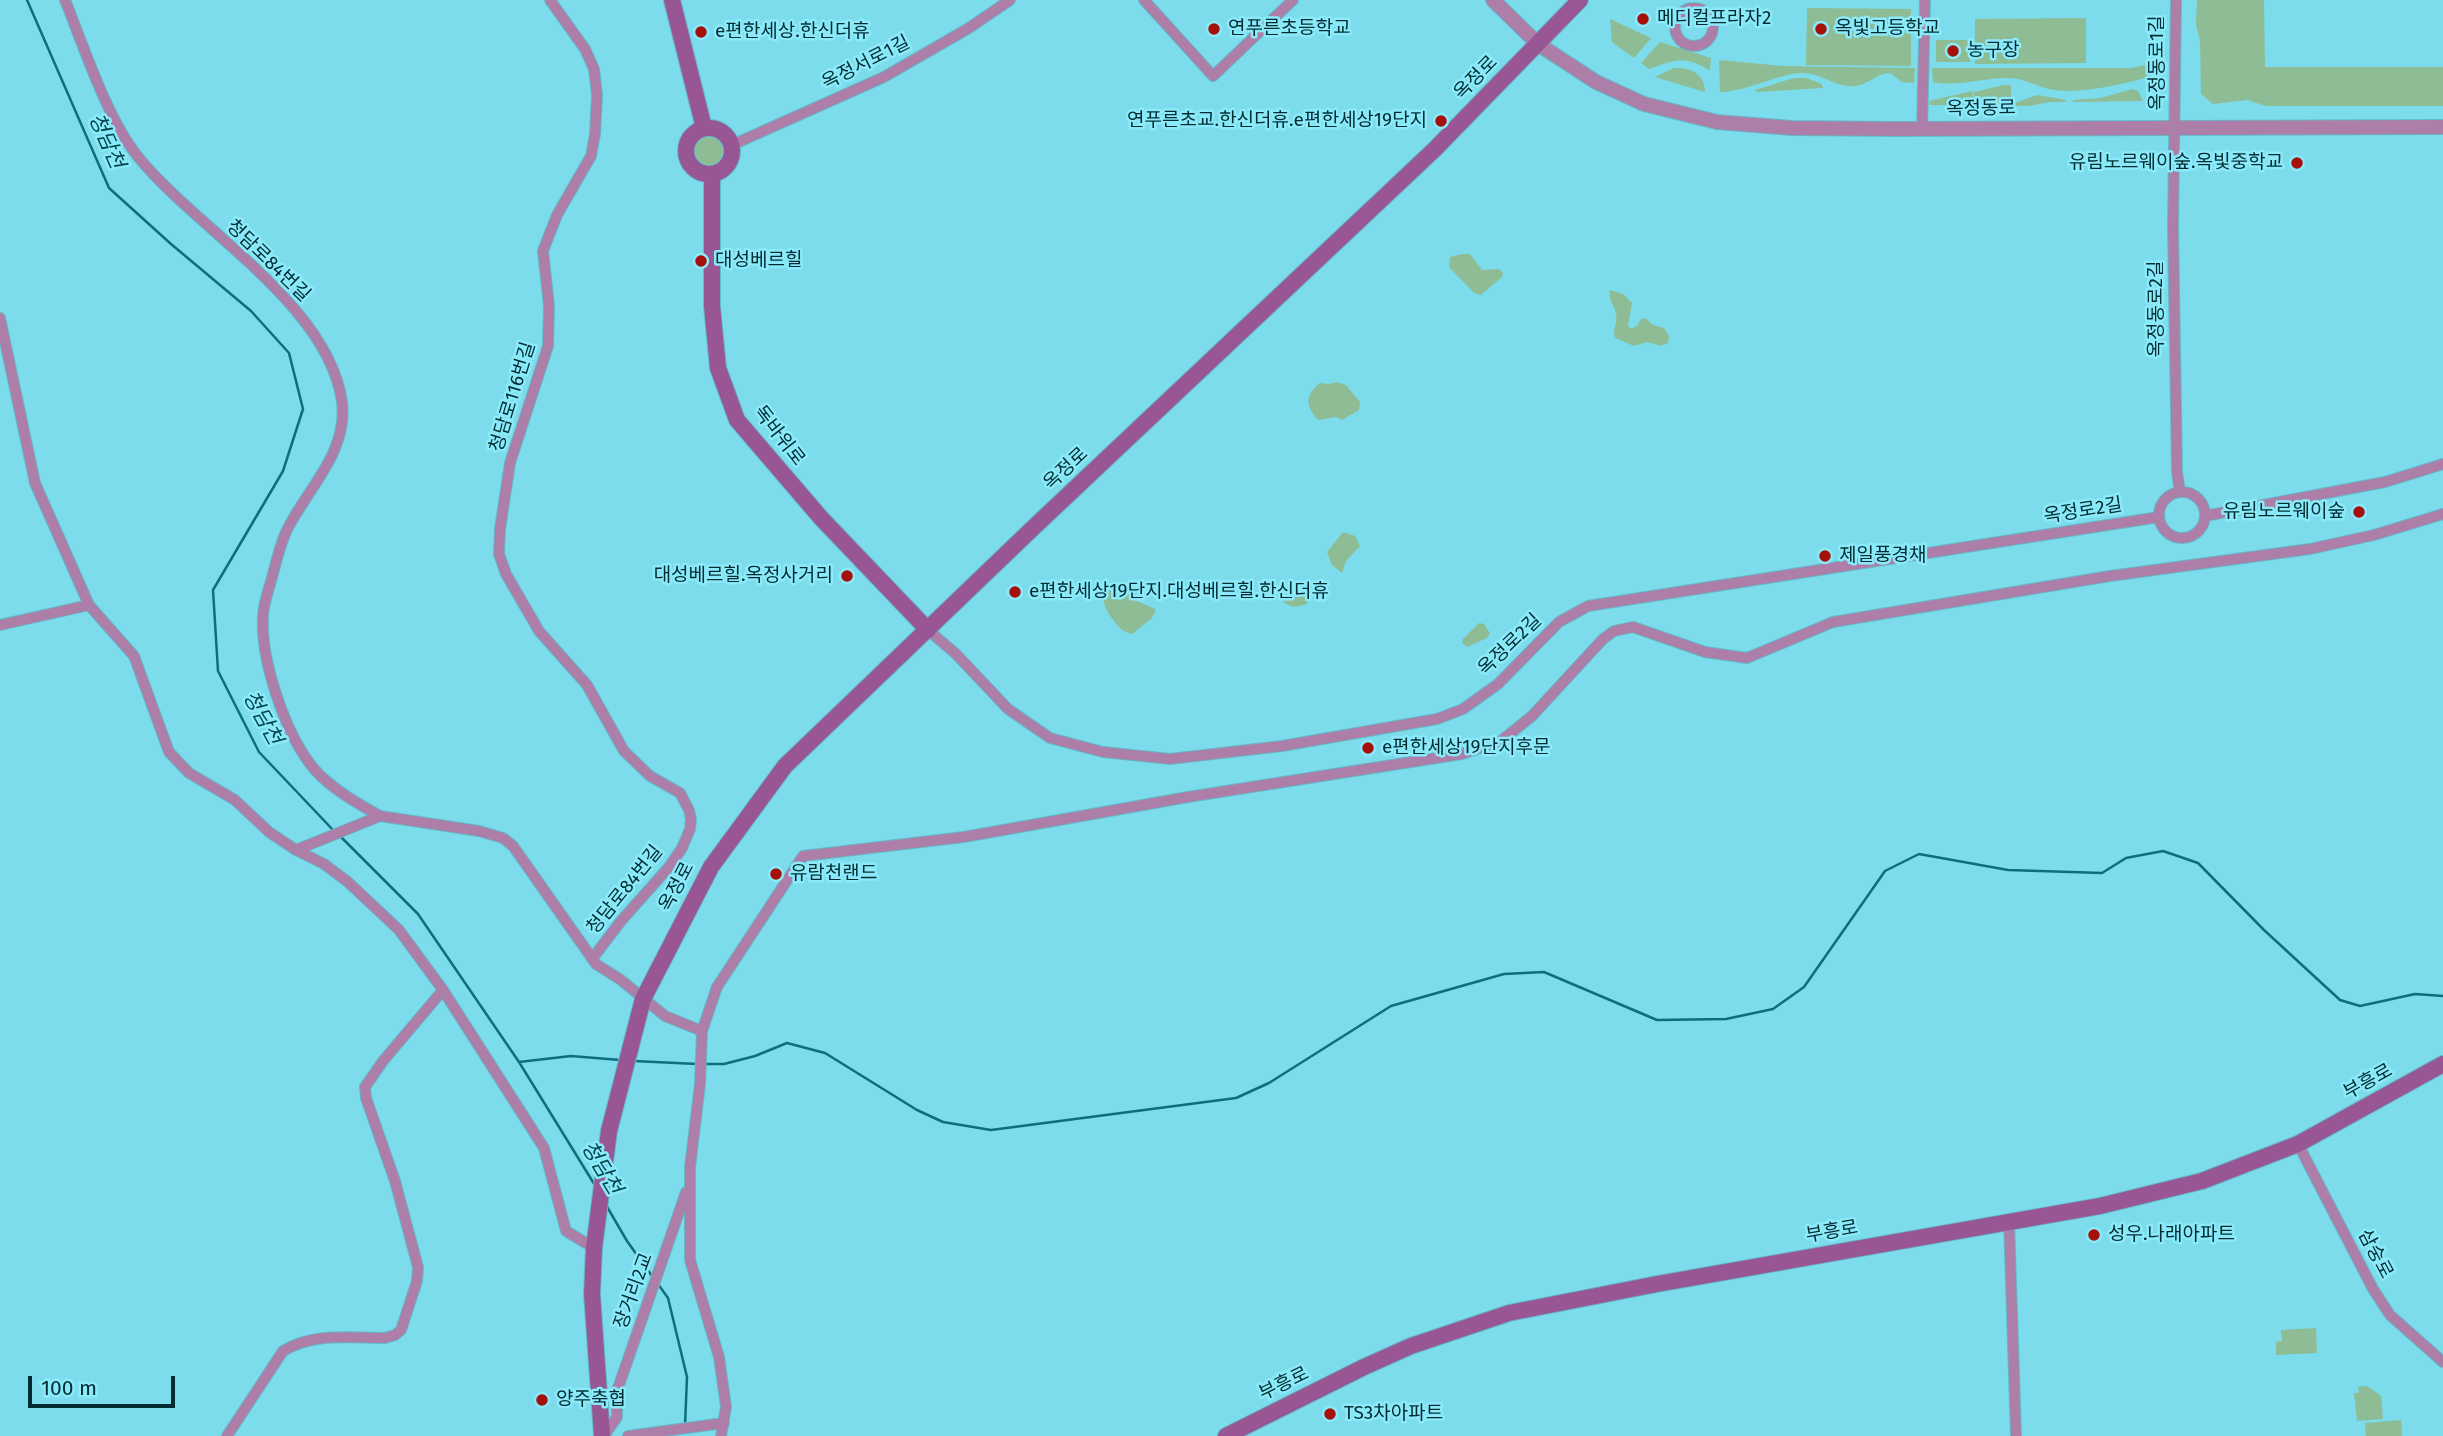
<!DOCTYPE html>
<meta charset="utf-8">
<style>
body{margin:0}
#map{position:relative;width:2443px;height:1436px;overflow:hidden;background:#7ddcec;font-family:"Fira Sans",sans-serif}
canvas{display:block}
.scale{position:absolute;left:28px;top:1376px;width:147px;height:32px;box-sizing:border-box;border:4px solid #002c32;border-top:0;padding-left:9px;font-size:21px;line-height:24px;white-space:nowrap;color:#002c32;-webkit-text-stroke:5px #8beafa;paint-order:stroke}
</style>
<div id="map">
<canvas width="2443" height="1436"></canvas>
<div class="scale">100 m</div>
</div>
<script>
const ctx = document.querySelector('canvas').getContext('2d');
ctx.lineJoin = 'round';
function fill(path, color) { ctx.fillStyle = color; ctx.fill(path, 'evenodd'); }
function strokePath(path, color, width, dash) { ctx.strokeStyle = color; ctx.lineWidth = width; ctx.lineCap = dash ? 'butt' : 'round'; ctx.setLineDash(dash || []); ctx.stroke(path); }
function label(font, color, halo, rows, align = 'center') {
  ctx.font = font + ' "Fira Sans","Noto Sans KR",sans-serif'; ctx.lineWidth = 5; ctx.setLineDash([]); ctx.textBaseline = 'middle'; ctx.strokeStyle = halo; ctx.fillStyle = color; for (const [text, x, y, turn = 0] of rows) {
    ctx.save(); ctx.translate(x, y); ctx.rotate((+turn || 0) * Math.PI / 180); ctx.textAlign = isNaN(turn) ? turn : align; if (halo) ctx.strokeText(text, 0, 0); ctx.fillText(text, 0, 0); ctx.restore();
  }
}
fill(new Path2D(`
 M2197,0H2264L2265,67H2443V106H2266L2247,100L2213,104L2201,94L2200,41L2196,24Z
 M1807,8L1911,9V66L1806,65Z
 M2086,18V63L1975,64V19Z
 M1610,19L1651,38L1634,58L1612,42Z
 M1936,40H1970V62H1936Z
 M1660,42L1711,58L1710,71C1685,55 1676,59 1649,69L1641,63Z
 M1719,60L1783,66L1915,68L1914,83L1902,82L1890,73C1878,73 1871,82 1860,85C1838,91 1822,72 1801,73C1773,75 1750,91 1720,92Z
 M2152,64L2151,76C2126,84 2080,94 2055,90C2038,88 2025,78 2008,78C1983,78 1957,87 1933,82L1932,68H2131Z
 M1674,68C1691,67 1705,74 1705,92L1655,77Z
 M1794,78H1806L1822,84L1823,88L1756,92L1755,90Z
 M2003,85H2011V102H1988L2015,103L2037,95L2066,100L2065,102H2050L2029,106L1930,105L1929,101L1972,91L1974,99L1980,101L1974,97V92Z
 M2133,89L2138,91L2143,101L2073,102V100L2100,98Z
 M695 151a14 14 0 1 1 28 0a14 14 0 1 1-28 0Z
 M1462,254H1470L1482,270L1499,269L1503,273L1502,277L1481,295L1474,293L1449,267L1450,257Z
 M1610,290L1623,294L1632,303L1628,325L1631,329L1637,326L1641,319L1645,318L1653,325L1664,328L1669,336L1668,343L1661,346L1647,342L1634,346L1615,338C1612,329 1618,323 1616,314C1614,304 1608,299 1610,290Z
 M1337,382L1346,385L1360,402L1359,410L1342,420L1336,417L1318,420C1306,406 1304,396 1320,383L1329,384Z
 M1343,532L1355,536L1360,546L1346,561L1342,573L1332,565L1327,552Z
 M1123,581L1131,585L1136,592V600C1140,604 1150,605 1156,610L1152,618L1132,634C1123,632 1120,629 1114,621C1099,602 1100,591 1123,581Z
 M1292,588H1296L1309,599L1307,604L1294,607L1284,603L1283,598Z
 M1479,623L1484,624L1490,633L1487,638L1467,647L1462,643L1463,639Z
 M2316,1328L2317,1353L2276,1355V1342L2282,1341L2281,1330Z
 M2367,1386L2381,1396L2383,1419L2357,1421L2354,1393H2359L2358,1387Z
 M2401,1420L2402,1436H2366L2365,1423Z`), '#8ebc95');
strokePath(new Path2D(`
 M27,0L109,188L171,244L251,311L289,353L303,409L283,471L213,590L218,671L259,752L334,831
 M339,835L418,914L519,1062L596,1187
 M634,1061L697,1064
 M519,1062L571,1056L620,1060
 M704,1064H724L755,1056L787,1043L825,1053L917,1110L943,1122L991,1130L1236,1098L1269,1083L1391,1006L1504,974L1544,972L1657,1020L1726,1019L1773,1009L1804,987L1885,871L1919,854L2008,870L2102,873L2126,858L2163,851L2198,863L2264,930L2340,1000L2360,1006L2415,994L2443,996
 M606,1205L627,1241L652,1276
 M658,1284L668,1298L687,1377L685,1426`), '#106e7b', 2.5);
const minor = new Path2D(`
 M65,0C84,47 107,119 139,158C198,230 329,305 342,402C348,451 310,486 289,526C282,538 279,552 275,566C272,579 267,593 264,607C257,653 285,735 315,770C332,789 358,804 380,816
 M550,0L585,49L594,69L597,95L595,134L591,156L557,215L543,251L549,306L548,346L510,463L500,529L499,554L506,574L539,631L587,685L624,751L650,776L680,793L689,810L691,819L690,829L682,848L669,867L621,921L592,959
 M1144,0L1213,76L1293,0
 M2176,0L2173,227L2177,472L2180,492
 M1675 27a19 19 0 1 1 38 0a19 19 0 1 1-38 0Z
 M1922,129L1925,0
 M732,145L884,77L969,28L1010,0
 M0,318L35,483L89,605L134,656L169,752L189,773L235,800L269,832L296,850L324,864L348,882L399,930L443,990L544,1148L566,1231L594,1248
 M2159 515a23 23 0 1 1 46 0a23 23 0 1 1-46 0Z
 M2205,516L2385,482L2443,464
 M0,625L89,605
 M928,630L956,654L1008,709L1050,738L1103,752L1170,759L1282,746L1437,719L1463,709L1498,684L1559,622L1588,606L2159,517
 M296,850L380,816L479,831L503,838L513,846L596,964L621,980L665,1016L702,1031
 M2298,1144L2373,1289L2390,1315L2443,1362
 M2009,1221L2016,1436
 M227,1436L283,1351C314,1332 350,1338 385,1338L395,1335L401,1330L417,1281L418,1267L395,1181L366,1098L365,1087L383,1061L443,990
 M604,1436L617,1417V1391L686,1192
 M628,1436L724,1423
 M721,1436L726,1407L719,1357L690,1260V1167L700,1084L702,1031L717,987L803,856L964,837L1188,797L1462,754L1501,741L1532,716L1603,639L1614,631L1633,627L1705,652L1747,658L1833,622L2110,576L2310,549L2374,535L2443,514`);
const tertiary = new Path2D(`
 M1493,0L1538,44L1596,82L1644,104L1717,122L1792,128L1895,129L2443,127`);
const secondary = new Path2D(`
 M672,0L704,128
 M686 151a23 23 0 1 1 46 0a23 23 0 1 1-46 0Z
 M712,175V306L718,368L737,420L821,518L928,630
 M602,1436L592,1294L594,1248L609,1131L643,999L711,867L785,766L1034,527L1435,149L1580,0
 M1226,1436L1364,1367L1411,1346L1509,1313L1657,1284L2100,1206L2202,1181L2298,1144L2443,1064`);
strokePath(minor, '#64b9c7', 12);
strokePath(tertiary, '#64b9c7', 16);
strokePath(secondary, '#64b9c7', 18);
strokePath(minor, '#ac7ea8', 10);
strokePath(tertiary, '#ac7ea8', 14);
strokePath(secondary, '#995695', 16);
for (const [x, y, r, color] of [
 [1643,19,7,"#a5100a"],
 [1214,29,7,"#a5100a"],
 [1821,29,7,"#a5100a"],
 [701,32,7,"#a5100a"],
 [1953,51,7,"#a5100a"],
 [1441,121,7,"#a5100a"],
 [2297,163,7,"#a5100a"],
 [701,261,7,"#a5100a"],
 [2359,512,7,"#a5100a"],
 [1825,556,7,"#a5100a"],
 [847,576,7,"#a5100a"],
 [1015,592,7,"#a5100a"],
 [1368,748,7,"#a5100a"],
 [776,874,7,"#a5100a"],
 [2094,1235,7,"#a5100a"],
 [542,1400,7,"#a5100a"],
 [1330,1414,7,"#a5100a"]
]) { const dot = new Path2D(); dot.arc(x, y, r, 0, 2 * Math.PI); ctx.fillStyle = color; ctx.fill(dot); strokePath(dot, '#8beafa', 2.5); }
label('19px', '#002c32', '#8beafa', [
 ["메디컬프라자2",1657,19],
 ["연푸른초등학교",1228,29],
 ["옥빛고등학교",1835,29],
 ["e편한세상.한신더휴",715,32],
 ["농구장",1967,51],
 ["연푸른초교.한신더휴.e편한세상19단지",1427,121,"right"],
 ["유림노르웨이숲.옥빛중학교",2283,163,"right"],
 ["대성베르힐",715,261],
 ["유림노르웨이숲",2345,512,"right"],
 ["제일풍경채",1839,556],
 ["대성베르힐.옥정사거리",833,576,"right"],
 ["e편한세상19단지.대성베르힐.한신더휴",1029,592],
 ["e편한세상19단지후문",1382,748],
 ["유람천랜드",790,874],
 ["성우.나래아파트",2108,1235],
 ["양주축협",556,1400],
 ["TS3차아파트",1344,1414]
], 'left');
label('19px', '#002c32', '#8beafa', [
 ["옥정서로1길",866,63,-27],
 ["옥정동로1길",2158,63,-90],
 ["옥정로",1476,78,-46],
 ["옥정동로",1981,109,-1],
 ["청담로84번길",268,261,44],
 ["옥정동로2길",2157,309,-90],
 ["청담로116번길",513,397,-73],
 ["독바위로",779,436,52],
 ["옥정로",1066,469,-43],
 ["옥정로2길",2083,511,-9],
 ["옥정로2길",1510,645,-44],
 ["옥정로",677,887,-62],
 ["청담로84번길",625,890,-51],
 ["부흥로",2368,1082,-29],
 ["부흥로",1832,1232,-10],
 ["삼숭로",2375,1254,62],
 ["장거리2교",634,1291,-70],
 ["부흥로",1284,1384,-26]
]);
label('italic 21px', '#04454d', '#8beafa', [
 ["청담천",106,141,66],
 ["청담천",262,718,61],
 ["청담천",601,1168,59]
]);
</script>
